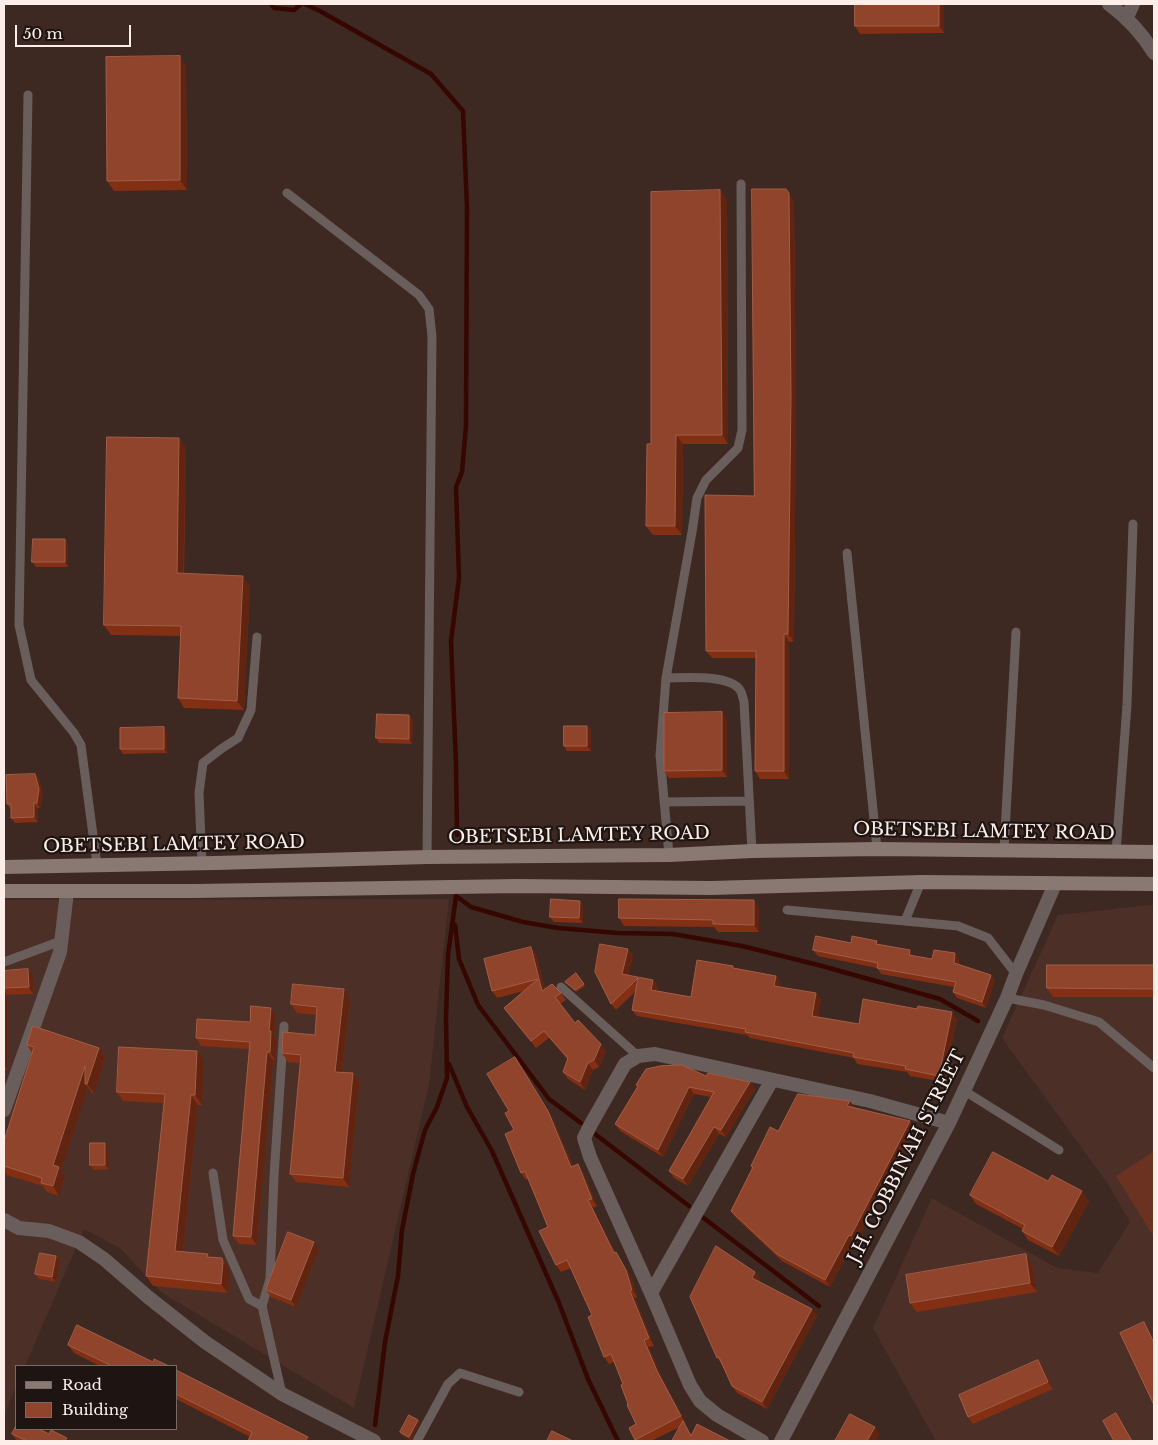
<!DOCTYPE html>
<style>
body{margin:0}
#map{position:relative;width:1158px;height:1445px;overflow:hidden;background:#3e2822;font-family:"Libre Baskerville",serif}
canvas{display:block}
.frame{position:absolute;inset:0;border:5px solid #fdeeea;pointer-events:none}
.legend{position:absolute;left:15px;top:1365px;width:162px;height:65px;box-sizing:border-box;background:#1e1411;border:1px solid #776b68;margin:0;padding:6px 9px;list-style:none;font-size:15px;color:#fdeeea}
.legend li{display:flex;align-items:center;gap:10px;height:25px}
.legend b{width:25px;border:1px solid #776b68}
.scale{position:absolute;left:15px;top:25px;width:116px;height:22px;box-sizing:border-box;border:2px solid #fdeeea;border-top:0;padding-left:6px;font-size:15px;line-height:18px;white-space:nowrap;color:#fdeeea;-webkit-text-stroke:4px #1e1411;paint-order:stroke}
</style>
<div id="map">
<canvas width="1158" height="1445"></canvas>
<div class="frame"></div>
<ul class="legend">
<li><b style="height:6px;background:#8a7873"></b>Road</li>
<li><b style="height:14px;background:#8f442b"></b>Building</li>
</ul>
<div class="scale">50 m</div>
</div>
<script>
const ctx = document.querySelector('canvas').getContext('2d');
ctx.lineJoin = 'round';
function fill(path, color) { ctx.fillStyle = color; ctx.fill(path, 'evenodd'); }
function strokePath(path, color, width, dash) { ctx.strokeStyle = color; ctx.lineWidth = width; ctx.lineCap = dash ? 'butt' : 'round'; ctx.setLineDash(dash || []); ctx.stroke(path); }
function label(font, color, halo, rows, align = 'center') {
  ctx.font = font + ' "Libre Baskerville",serif'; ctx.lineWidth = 4.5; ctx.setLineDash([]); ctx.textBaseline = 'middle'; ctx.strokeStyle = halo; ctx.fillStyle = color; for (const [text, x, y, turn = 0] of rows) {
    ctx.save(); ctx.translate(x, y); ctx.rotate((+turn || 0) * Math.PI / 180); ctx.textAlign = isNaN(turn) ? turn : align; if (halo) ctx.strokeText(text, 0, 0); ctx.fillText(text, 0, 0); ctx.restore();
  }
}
fill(new Path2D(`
 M449,899L429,1084L354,1408L161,1292L121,1249L84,1229L25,1366H16V1386L4,1415V900Z
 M1150,905H1154V1441H936L873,1328L932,1198L1057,1268L1098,1273L1130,1222L1108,1184L1002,1038L1058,915Z`), '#4c3028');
fill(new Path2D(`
 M1154,1151V1237L1116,1176Z`), '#6b3222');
strokePath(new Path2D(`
 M271,4L274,8L294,10L301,4
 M305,4L320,11L431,74L463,111L467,208L466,426L462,472L456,487L459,578L451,641L456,764L457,835
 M456,896L471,907L523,922L558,928L618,933L673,934L742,946L822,966L940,999L978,1021
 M455,925L459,959L478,1005L549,1099L581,1123
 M449,1064L467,1107L492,1151L559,1303L588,1379L618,1441
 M595,1134L689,1206
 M701,1216L819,1306
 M375,1425L385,1342L398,1276L402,1230L413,1174L425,1130L437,1107L447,1078L446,1017L448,955L456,896`), '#350700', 4.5);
strokePath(new Path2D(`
 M28,95L19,625L31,680L74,733L81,745L97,865
 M287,193L419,295L429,309L432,336L427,857
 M847,553L877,849
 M666,678C684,678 729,674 740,690C742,693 743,698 744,702L752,851
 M664,802L749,801
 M1004,850L1016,632
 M1116,852L1127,705L1133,524
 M669,855L660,755L666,678L692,532L697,498L706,480L738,448L742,430L741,184
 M202,864L199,793L203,763L221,749L238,738L251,710L257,637
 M787,910L958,926L988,938L1016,974
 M905,921L921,882
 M4,962L61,941
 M561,987L638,1056
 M1007,998L1044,1005L1099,1022L1154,1068
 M963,1090L1059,1150
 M213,1173L223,1240L249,1299L262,1306
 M282,1394L262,1306L270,1279L274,1176L284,1026
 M417,1441L448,1384L460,1373L519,1392`), '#695e5b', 9);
strokePath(new Path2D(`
 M1109,4C1128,18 1142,33 1154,53
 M1127,17L1133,4
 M4,1110L60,952L67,892
 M4,1220L19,1228L49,1231L79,1242L104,1259L148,1297L205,1342L282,1394L374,1441
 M651,1293L772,1080
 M762,1441L717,1415L700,1401L690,1385L651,1293L590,1157L584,1138L591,1124L625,1064L638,1056L655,1054L870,1101L949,1123
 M781,1441L949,1123L1007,998L1016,974L1055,884`), '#695e5b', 14);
strokePath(new Path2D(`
 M4,867L216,863L427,857L669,855L752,851L877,849L1154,852
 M4,891H195L517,886L711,888L921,882L1154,884`), '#8a7873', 14);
fill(new Path2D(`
 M855,4H942L944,8V33L860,34L855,26Z
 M186,66L187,190L114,191L107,181Z
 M720,190L727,200L728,444H683L682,535H653L646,526L651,444Z
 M794,201L796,405L794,641L789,642V779H760L755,771L756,658H712L706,651L754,496Z
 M186,447L184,574L250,586L244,710L184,708L178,698L181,636L111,635L104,625Z
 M65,539L68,544V567H36L32,562Z
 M409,715L413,720L412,744L379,743L376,738Z
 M727,719V777L669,778L664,771Z
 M587,726L591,730V751H567L564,746Z
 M167,732V753L123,754L120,749Z
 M35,774L39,779L43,794L40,808H37L38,822L15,823L11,818V809H10L7,804Z
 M754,900L759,908V932H718L714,927L624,926L619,918Z
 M583,906V923L554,922L550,917Z
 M851,943L880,945L914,956L932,959H959V964L991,975L995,980L986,1008L957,998L953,992L954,987L881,974L877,968L818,956L813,950Z
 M628,949L633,956L628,976L653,980L658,987L657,991L691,997L735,968L776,976L780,982L779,987L816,993L821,1000L818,1017L859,1024L957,1019L944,1082L910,1076L907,1072L857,1064L854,1058L750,1038L747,1035L637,1016L632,1010L636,991L616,1010L611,1004Z
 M536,954L545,989L561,993L566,1000L560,1004L575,1023L601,1044L606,1052L599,1067L593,1070L585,1090L568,1079L563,1072L567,1059L549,1038L536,1048L504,1008L524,991L497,998L492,991Z
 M1154,965V997H1053L1047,988Z
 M4,970L33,976V994L7,995V1070H4Z
 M576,973L585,986L576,992L565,982Z
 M350,998L342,1072L353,1073L359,1082L349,1187L296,1182L290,1174L300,1063L288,1062L282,1053L315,1035L317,1015L297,1013L291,1004Z
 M276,1016L274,1036L277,1039L275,1060H273L257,1245L239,1244L233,1236L249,1049L201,1046L196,1038L250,1022Z
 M27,1045L99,1048L105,1058L94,1093H92L88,1087L61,1170L65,1176L59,1196L47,1192L43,1186L7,1175L6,1177H4V1141L32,1053Z
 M197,1051L204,1061L202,1105H198L183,1252L210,1257L222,1258L230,1271L228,1293L153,1286L146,1276L164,1103L123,1101L117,1092Z
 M515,1057L553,1119L573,1166L583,1172L597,1206L593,1208L615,1252L631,1277L637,1297L635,1298L654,1346L649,1347L662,1378L686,1424H685L691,1435L730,1441H672L680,1427L651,1441H636L635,1440L636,1424L628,1404L623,1384L614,1362L609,1364L604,1357L592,1315L571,1268L561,1272L556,1265L548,1227L528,1179L526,1180L521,1173L514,1130L509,1111Z
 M706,1076L750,1082L755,1089L726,1137L719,1134L688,1186L674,1178L669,1171L711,1097L694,1094L663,1157L620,1131L615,1124L638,1087L636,1085Z
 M854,1108L915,1128L856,1243L854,1242L830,1287L782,1261L736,1218L731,1211L753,1168L751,1166L778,1131Z
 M105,1143L108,1147L109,1169L94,1170L90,1165Z
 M1048,1181L1089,1201L1059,1256L1028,1240L1022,1231L1023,1229L976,1204L970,1195Z
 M319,1249L296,1307L271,1297L266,1290Z
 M1026,1254L1032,1264L1037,1292L917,1312L910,1303Z
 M56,1256L60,1261L56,1282L39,1279L35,1274Z
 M755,1272L760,1280L759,1282L812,1309L817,1316L767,1409L737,1393L732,1386L722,1365L717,1358Z
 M68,1345L153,1362L169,1366H100L74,1353Z
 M1038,1360L1043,1367L1053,1389L973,1424L968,1417Z
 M176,1370L308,1437L311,1441H248L250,1437L176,1399Z
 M418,1420L420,1422L411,1440L402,1435L400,1432Z
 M12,1434H49L69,1441H17Z`), '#822f14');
fill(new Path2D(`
 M939,4H942L944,8V33L939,26Z
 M180,56L186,66L187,190L180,180Z
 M786,189L794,201L796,405L794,641L788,634Z
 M720,190L727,200L728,444L722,435Z
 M676,435L683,444L682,535L675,526Z
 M179,438L186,447L183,583L177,573Z
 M65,539L68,544V567L65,562Z
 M243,576L250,586L244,710L237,701Z
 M784,634L789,642V779L784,771Z
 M722,712L727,719V777L722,770Z
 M409,715L413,720L412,744L409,739Z
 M587,726L591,730V751L587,746Z
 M164,727L167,732V753L164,749Z
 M35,774L39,779L43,794L40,808L37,803Z
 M34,803L37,808L38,822L34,817Z
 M754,900L759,908V932L754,925Z
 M580,901L583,906V923L579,918Z
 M531,947L536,954L547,998L542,991Z
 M628,949L633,956L627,981L622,974Z
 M910,950L914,956L909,955Z
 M955,953L959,959L958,969L954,963Z
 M28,969L33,976V994L29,987Z
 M991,975L995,980L986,1008L982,1002Z
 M776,976L780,982L778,992L774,986Z
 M653,980L658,987L656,996L651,990Z
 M344,989L350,998L341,1080L335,1072Z
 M4,990L7,995V1070L4,1065Z
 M816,993L821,1000L817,1022L812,1016Z
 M271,1008L276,1016L274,1036L277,1039L275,1060L270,1052L269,1031Z
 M952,1012L957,1019L944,1082L939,1076Z
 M601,1044L606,1052L599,1067L594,1060Z
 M99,1048L105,1058L94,1093L87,1084H85L88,1087L61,1170L65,1176L59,1196L53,1186V1165L85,1066Z
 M197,1051L204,1061L202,1105L195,1095Z
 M267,1052L273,1060L257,1245L251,1237Z
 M515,1057L553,1119L576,1174L571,1167Z
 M588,1063L593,1070L585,1090L580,1082Z
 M353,1073L359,1082L349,1187L343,1178Z
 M750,1082L755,1089L726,1137L721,1130Z
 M689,1087L694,1094L663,1157L658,1150Z
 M191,1095L198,1105L182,1261L175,1251Z
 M850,1101L855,1108L847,1106Z
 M910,1121L915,1128L856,1243L851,1236Z
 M714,1127L719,1134L688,1186L683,1179Z
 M105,1143L108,1147L109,1169L105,1165Z
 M578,1164L583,1172L597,1206L592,1199Z
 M4,1170L7,1175L6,1177L4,1174Z
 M1082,1191L1089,1201L1059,1256L1052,1247Z
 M588,1200L593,1208L619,1260L614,1253Z
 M849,1235L854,1242L830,1287L825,1280Z
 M314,1242L319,1249L296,1307L291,1300Z
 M616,1252L631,1277L637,1297L632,1290Z
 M1026,1254L1032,1264L1037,1292L1030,1283Z
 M56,1256L60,1261L56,1282L52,1277Z
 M222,1258L230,1271L228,1293L221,1284Z
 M755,1272L760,1280L757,1286L752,1278Z
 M630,1291L635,1298L654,1346L649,1338Z
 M812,1309L817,1316L767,1409L762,1402Z
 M1144,1322L1149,1329L1154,1340V1343Z
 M644,1340L649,1347L662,1378L686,1424L681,1416L657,1371Z
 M4,1354L6,1356L4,1370Z
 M1038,1360L1043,1367L1053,1389L1048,1382Z
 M1116,1413L1121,1420L1133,1441H1132Z
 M418,1420L420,1422L411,1440L409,1437Z
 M683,1421L688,1428L694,1441L691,1436Z
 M875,1427L880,1434L876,1441H867Z
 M308,1437L311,1441H305Z`), '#612410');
const building = new Path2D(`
 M855,4H939V26H855Z
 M180,56V180L107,181L106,57Z
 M752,189H786L789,193L791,397L788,634H784V771H755L756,651H706L705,495L754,496Z
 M720,190L722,435H676L675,526H646L647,444H651V192Z
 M107,437L179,438L177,573L243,576L237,701L178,698L181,626L104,625Z
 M33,539H65V562H32Z
 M722,712V770L664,771V713Z
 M377,714L409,715V739L376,738Z
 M564,726H587V746H564Z
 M164,727V749H120V728Z
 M35,774L39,789L37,803H34V817L11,818V804H7L6,775Z
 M551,899L580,901L579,918L550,917Z
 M619,899L754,900V925L713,924V920L619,918Z
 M816,936L851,943L852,936L877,941L876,944L910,950L909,955L932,959L934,950L955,953L954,963L991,975L982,1002L953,992L956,982L877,968L878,963L813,950Z
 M600,944L628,949L622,974L653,980L651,990L691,997L697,960L733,966V968L776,976L774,986L816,993L812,1016L859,1024L863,999L917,1009L918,1006L952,1012L939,1076L905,1069L906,1066L853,1057L854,1053L745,1032L746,1029L632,1010L638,978L611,1004L595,972Z
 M531,947L542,991L552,984L561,993L555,997L575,1023L578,1020L601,1044L594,1060L588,1063L580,1082L563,1072L568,1058L544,1031L531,1041L504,1008L538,979L492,991L484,959Z
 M1047,965H1154V989L1047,988Z
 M28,969L29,987L4,988V971Z
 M576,973L584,984L575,990L565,982Z
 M293,984L344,989L335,1072L353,1073L343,1178L290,1174L301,1055L282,1053L283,1032L315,1035L317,1007L291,1004Z
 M251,1006L271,1008L269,1031H271L270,1052H267L251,1237L233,1236L250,1042L196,1038L197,1019L250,1022Z
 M33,1026L99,1048L87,1084H85V1066L53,1165L59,1167L53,1186L41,1183L42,1178L4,1166V1141L34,1047L27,1045Z
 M119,1047L197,1051L195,1095H191L175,1251L208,1254L207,1257L222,1258L223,1262L221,1284L146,1276L165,1094L117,1092Z
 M515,1057L548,1111L571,1167L578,1164L592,1199L588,1200L614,1253L616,1252L626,1270L632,1290L630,1291L649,1338L644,1340L657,1371L681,1416L635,1440L629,1428L636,1424L627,1405L628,1404L621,1385L623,1384L611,1354L604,1357L588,1317L592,1315L567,1260L556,1265L539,1231L548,1227L525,1171L521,1173L505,1134L514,1130L505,1113L509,1111L487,1074Z
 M682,1065L706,1076L708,1073L750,1082L721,1130L714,1127L683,1179L669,1171L714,1092L689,1087L658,1150L615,1124L638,1086L636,1085L646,1069L660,1066Z
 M798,1094L850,1101L847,1106L910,1121L851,1236L849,1235L825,1280L777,1254L731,1211L753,1167L751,1166L770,1127L778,1131Z
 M90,1143H105V1165H90Z
 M993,1152L1048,1181L1052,1175L1082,1191L1052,1247L1022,1231L1025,1225L970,1195Z
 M288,1232L314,1242L291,1300L266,1290Z
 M716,1246L755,1272L752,1278L812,1309L762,1402L732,1386L719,1357L717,1358L690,1297Z
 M40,1253L56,1256L52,1277L35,1274Z
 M1026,1254L1030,1283L910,1303L906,1275Z
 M1144,1322L1154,1343V1405L1120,1333Z
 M77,1325L153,1362L154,1359L169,1366H112L68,1345Z
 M1038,1360L1048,1382L968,1417L959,1395Z
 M176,1370L308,1437L305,1441H248L252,1432L176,1394Z
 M1116,1413L1132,1441H1114L1103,1421Z
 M850,1414L875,1427L867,1441H835Z
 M409,1415L418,1420L409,1437L400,1432Z
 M683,1421L691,1436L697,1424L730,1441H672Z
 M16,1426V1429H30L32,1430L33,1429H39L49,1434L51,1430L67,1438L65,1441H27L12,1434Z
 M552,1431L573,1441H547Z`);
fill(building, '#8f442b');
strokePath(building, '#a15e49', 1);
label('18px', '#fdeeea', '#1e1411', [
 ["OBETSEBI LAMTEY ROAD",984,832,1],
 ["OBETSEBI LAMTEY ROAD",579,836,-1],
 ["OBETSEBI LAMTEY ROAD",174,845,-1],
 ["J.H. COBBINAH STREET",907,1157,-63]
]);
</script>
